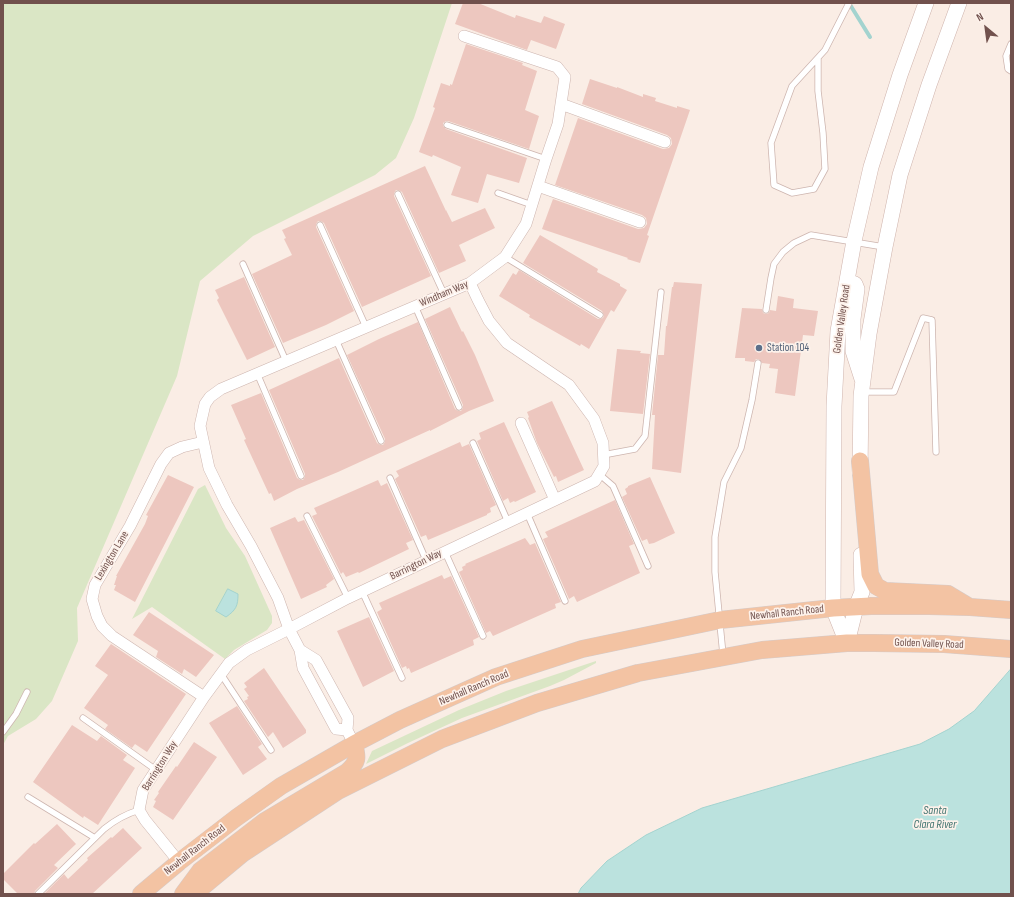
<!DOCTYPE html>
<style>
body{margin:0}
#map{position:relative;width:1014px;height:897px;overflow:hidden;background:#faede5;font-family:"Sofia Sans Condensed",sans-serif}
canvas{display:block}
.frame{position:absolute;inset:0;border:4px solid #71514d;pointer-events:none}
.north{position:absolute;left:966px;top:8px;width:40px;height:40px;-webkit-text-stroke:3px #fdf2eb;paint-order:stroke;rotate:331deg;font-size:11px;font-weight:700;line-height:16px;text-align:center;color:#71514d}
.north::after{content:'';display:block;margin:auto;width:14px;height:18px;background:#71514d;clip-path:polygon(50% 0,100% 100%,50% 72%,0 100%)}
</style>
<div id="map">
<canvas width="1014" height="897"></canvas>
<div class="frame"></div>
<div class="north">N</div>
</div>
<script>
const ctx = document.querySelector('canvas').getContext('2d');
ctx.lineJoin = 'round';
function fill(path, color) { ctx.fillStyle = color; ctx.fill(path, 'evenodd'); }
function strokePath(path, color, width, dash) { ctx.strokeStyle = color; ctx.lineWidth = width; ctx.lineCap = dash ? 'butt' : 'round'; ctx.setLineDash(dash || []); ctx.stroke(path); }
function label(font, color, halo, rows, align = 'center') {
  ctx.font = font + ' "Sofia Sans Condensed",sans-serif'; ctx.lineWidth = 3.5; ctx.setLineDash([]); ctx.textBaseline = 'middle'; ctx.strokeStyle = halo; ctx.fillStyle = color; for (const [text, x, y, turn = 0] of rows) {
    ctx.save(); ctx.translate(x, y); ctx.rotate((+turn || 0) * Math.PI / 180); ctx.textAlign = isNaN(turn) ? turn : align; if (halo) ctx.strokeText(text, 0, 0); ctx.fillText(text, 0, 0); ctx.restore();
  }
}
fill(new Path2D(`
 M3,3H452L414,118L396,158L375,175L253,236L200,281L177,376L77,608L78,641L52,701L36,719L8,736L3,745Z
 M205,485L226,528L245,556L272,616V623L267,630L234,650L225,659L152,607L132,619L198,489Z
 M596,661V663L564,680L550,686L462,718L408,743L366,764L372,751L459,710L506,691Z`), '#dae6c5');
const water = new Path2D(`
 M228,589L238,594C238,606 236,610 226,617L216,611Z
 M1011,669V894H578L581,888L607,861L646,835L702,808L920,744L949,729L974,711Z`);
fill(water, '#bbe2de');
strokePath(water, '#a3d3cf', 1);
strokePath(new Path2D(`
 M849,3L870,37`), '#a3d3cf', 4);
fill(new Path2D(`
 M463,3H478L515,18L516,15L541,23L544,16L565,24L556,49L531,40L527,50L455,24Z
 M466,44L523,63L522,65L537,71L525,110L539,116L529,149L448,121H446L443,123V126L446,129L527,158L519,183L487,174L478,203L451,195L461,167L433,155L432,157L419,152L435,108L433,107L441,83L450,86V84L452,85Z
 M590,79L617,88V87L643,97V94L656,98L655,101L677,108V106L690,110L647,235L649,236L640,263L627,259L628,258L542,229L553,199L638,229L644,228L647,224L646,218L642,215L555,185L578,118L663,149L669,148L672,144L671,138L667,135L582,104Z
 M425,166L446,211V210L452,222L485,208L495,228L459,245L466,261L439,273L402,192L399,190H396L394,193V196L431,276L362,307L324,223L321,221H318L316,224V227L354,311L326,325L283,343L252,274L292,255L284,239L286,238L282,230Z
 M540,235L598,269L597,272L620,284V286L627,290L614,312L611,310L589,349L581,344L580,346L529,317L530,315L499,296L513,273L516,275L519,270L598,319H600L603,318L604,315L602,311L523,263Z
 M244,277L275,347L247,360L217,300L219,298L215,290Z
 M674,282L702,284L681,473L652,469L655,415H652L658,355H664L666,326H667L672,287H673Z
 M778,296L794,299L793,308L818,311L814,336L803,335L795,396L775,393L778,369L769,368L770,364L762,363L759,359H756L754,362L745,361V358H735L742,308L762,309L763,313L766,314L769,313L770,310L776,311Z
 M450,307L462,332L463,331L475,355L494,401L469,411L430,431V430L338,472L297,489L274,501L271,493L269,494L244,440L246,439L231,405L261,393L297,478L300,480H303L305,477V474L269,390L339,358L377,443L380,445H383L385,442V439L347,355L379,339L418,322L455,409L458,411H461L463,408V405L425,319Z
 M617,349L641,351L640,353L650,354L643,414L610,411Z
 M552,401L584,470L558,482L556,476L554,477L537,443L528,418L529,417L527,412Z
 M504,422L536,492L515,502L514,501L510,503L508,498L503,501L477,441L481,439L479,433Z
 M460,442L462,447L469,444L496,505L490,508L491,512L487,514V515L428,540L426,535L421,537L395,479L399,476L396,471Z
 M168,475L194,487L135,602L114,590L116,585H114L117,576H116L145,524L148,516L146,515Z
 M650,477L675,533L654,543L649,544L647,539L642,541L622,497L627,494L625,489L628,487V486Z
 M378,480L381,486L387,483L413,540L406,543L409,549L359,573L358,572L346,577L343,572L341,574L312,516L317,514L314,508Z
 M615,500L634,544L629,546L640,573L577,602L574,596L569,599L543,539L548,537L545,532Z
 M295,517L298,522L304,520L334,579L326,585L327,587L301,599L270,528Z
 M525,538L530,545L535,543L561,602L555,604L556,608L493,636L490,631L486,633L459,572L463,570L462,567L466,565L465,564Z
 M442,575L444,579L451,576L479,637L473,640L474,645L411,673L409,668L407,669L406,666L402,668L377,612L382,609L379,603Z
 M149,612L214,655L196,677L184,669L182,674L156,657L158,651L133,635Z
 M369,617L394,671L363,687L337,631Z
 M111,644L186,694L147,752L135,744L132,748L105,729L108,725L84,708L108,675L95,666Z
 M264,668L306,730V733L283,748L273,732L268,737L244,701L248,699L247,697L249,696L244,689L247,687L244,683Z
 M237,706L262,744L258,747L267,759L243,775L209,723Z
 M72,725L97,741L101,736L127,755L123,760L135,768L98,825L84,816L83,818L33,782Z
 M194,742L217,757L173,820L153,807L156,801L154,800L159,793L158,792L176,766L177,767Z
 M57,824L76,844L54,865L58,868L35,891L34,894H18L3,879V874L34,843L35,844Z
 M123,828L142,848L92,894H44L64,874L68,879L88,860L87,858L111,837L112,838Z`), '#edc7bf');
const service = new Path2D(`
 M1011,44L1006,56L1008,69L1011,71
 M818,58V91L823,133L825,169L814,189L792,193L774,185L771,143L792,86L825,50L849,3
 M447,125L546,159
 M498,193L532,205
 M398,194L444,294
 M320,225L366,327
 M505,257L600,315
 M243,264L286,361
 M415,306L459,407
 M766,310L771,278L774,264L783,252L794,243L811,235L884,247
 M336,340L381,441
 M257,373L301,476
 M862,392H894L923,318L932,320L936,452
 M473,443L508,522
 M603,455L635,449L645,436L661,292
 M599,474L613,486L648,566
 M390,478L426,560
 M527,513L565,601
 M307,516L348,598
 M445,552L483,636
 M362,591L402,678
 M723,655L715,572V537L724,482L741,448L752,400L758,363
 M221,674L271,750
 M83,718L156,770
 M3,732L16,714L27,692
 M28,797L95,838
 M38,894L104,829C115,820 126,814 139,810`);
const minor = new Path2D(`
 M561,104L665,142
 M538,186L640,222
 M521,423L555,500
 M203,442L182,447L169,453L161,464L130,526L95,585L92,599L97,616L102,626L112,636L204,697
 M300,650L316,660L321,669L348,718L347,730L350,736
 M347,730L336,729L303,668L300,650L289,629L278,598L251,546L227,505L209,468L200,426L205,404L210,397L221,389L470,283L505,257L526,224L546,159L558,124L565,77L557,67L464,36
 M179,862L145,820L139,810L143,790L204,697L229,663L247,650L289,629L348,598L595,481L604,466L603,443L594,419L569,385L507,343L489,321L478,300L470,283`);
const secondary = new Path2D(`
 M847,281L855,284L857,289L853,319V351L862,379
 M860,473L861,396L869,334L885,247L900,175L929,85L959,3
 M847,643L856,607L862,592L861,555
 M847,643L833,608L834,406L838,331L854,241L871,167L900,75L926,3`);
const primary = new Path2D(`
 M860,461L870,574L876,586L885,591L948,594L968,606
 M141,894L179,862L236,818L281,786L354,744L400,720L496,677L582,649L720,620L833,608L871,606H929L970,607L1011,610
 M183,894L200,871L265,821L347,772C358,762 358,758 354,744
 M194,894L242,854L338,791L442,739L537,703L638,673L762,650L847,643H874L944,644L1011,649`);
strokePath(service, '#cdb5af', 7);
strokePath(minor, '#cdb5af', 12);
strokePath(secondary, '#cfb4ad', 16);
strokePath(primary, '#d4cbca', 18);
strokePath(service, '#fff', 5.5);
strokePath(minor, '#fff', 11);
strokePath(secondary, '#fff', 15);
strokePath(primary, '#f3c3a3', 17);
for (const [x, y, r, color] of [
 [759,348,4,"#5c6f8a"]
]) { const dot = new Path2D(); dot.arc(x, y, r, 0, 2 * Math.PI); ctx.fillStyle = color; ctx.fill(dot); strokePath(dot, '#fdf2eb', 1.5); }
label('11px', '#71514d', '#fdf2eb', [
 ["Windham Way",444,294,-23],
 ["Golden Valley Road",842,319,-82],
 ["Lexington Lane",112,556,-59],
 ["Barrington Way",416,565,-26],
 ["Newhall Ranch Road",787,613,-6],
 ["Golden Valley Road",929,644,2],
 ["Newhall Ranch Road",474,688,-23],
 ["Barrington Way",160,766,-58],
 ["Newhall Ranch Road",195,850,-38]
]);
label('11px', '#4e5e75', '#fdf2eb', [
 ["Station 104",767,348]
], 'left');
label('italic 12px', '#427571', '#fdf2eb', [
 ["Santa",935,811],
 ["Clara River",935,825]
]);
</script>
